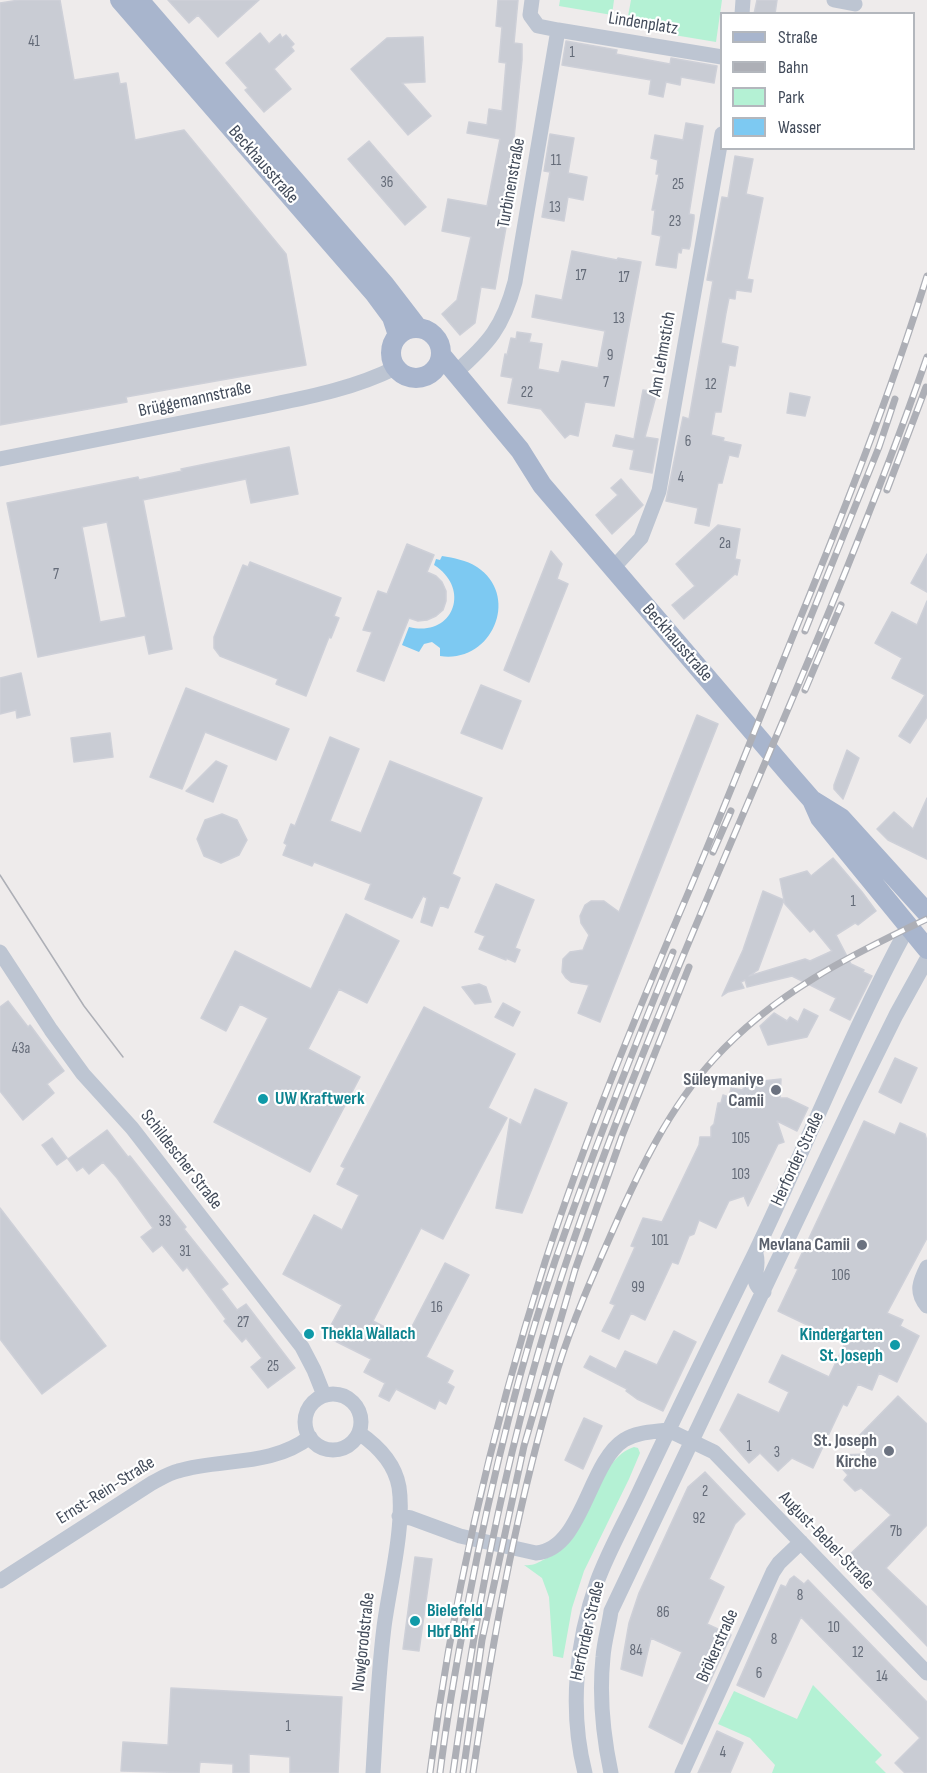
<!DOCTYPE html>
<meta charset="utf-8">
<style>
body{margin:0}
#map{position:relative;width:927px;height:1773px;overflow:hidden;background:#eeebeb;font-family:"Sofia Sans Condensed",sans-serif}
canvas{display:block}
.legend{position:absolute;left:720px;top:12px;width:195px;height:138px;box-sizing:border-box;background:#fff;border:2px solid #b3b7bd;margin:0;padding:8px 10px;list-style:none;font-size:18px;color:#424b5a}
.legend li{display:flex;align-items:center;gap:12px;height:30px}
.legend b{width:30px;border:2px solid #b3b7bd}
</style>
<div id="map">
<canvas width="927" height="1773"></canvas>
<ul class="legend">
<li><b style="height:8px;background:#a8b5cd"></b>Straße</li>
<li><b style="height:8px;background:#adafb6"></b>Bahn</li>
<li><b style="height:16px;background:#b4f1d4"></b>Park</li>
<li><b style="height:16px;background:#7dc9f2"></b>Wasser</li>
</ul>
</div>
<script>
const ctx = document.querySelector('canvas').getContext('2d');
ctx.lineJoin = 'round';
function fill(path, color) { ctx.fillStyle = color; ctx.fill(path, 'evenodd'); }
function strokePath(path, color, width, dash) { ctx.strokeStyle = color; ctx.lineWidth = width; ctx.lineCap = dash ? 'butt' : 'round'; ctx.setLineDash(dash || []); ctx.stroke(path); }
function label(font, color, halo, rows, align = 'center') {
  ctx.font = font + ' "Sofia Sans Condensed",sans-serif'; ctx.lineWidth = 4.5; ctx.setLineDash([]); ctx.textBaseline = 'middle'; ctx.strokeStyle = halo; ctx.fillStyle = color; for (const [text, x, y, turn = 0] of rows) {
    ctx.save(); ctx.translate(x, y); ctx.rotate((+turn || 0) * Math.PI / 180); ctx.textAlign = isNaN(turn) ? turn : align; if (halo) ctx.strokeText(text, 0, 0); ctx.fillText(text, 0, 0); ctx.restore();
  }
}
fill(new Path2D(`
 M560,0H614L612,15L559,6Z
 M631,0H722L716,42L626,27Z
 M634,1447L638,1448L640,1453L629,1479L584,1571L572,1608L563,1658L553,1656L549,1597L542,1578L524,1565C533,1566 537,1563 545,1559C551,1556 556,1554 561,1550C590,1526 598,1458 634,1447Z
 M813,1685L882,1755L875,1762L886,1773H772L775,1765L750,1738L718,1724L734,1691L797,1719Z`), '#b4f1d4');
fill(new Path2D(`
 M442,556C454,558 466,560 477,567C521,596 492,664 440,656V648L432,642L424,644L419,652L402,645L409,627C453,638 472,589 434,565L436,559L440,560Z`), '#7dc9f2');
const building = new Path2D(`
 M19,0H60L74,80L118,73L120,84L126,83L135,140L184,130L286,254L306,365L126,397L127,402L0,425V3Z
 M168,0H259L218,37L198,15L189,23Z
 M498,0H518L514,43L522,44V60L513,148L520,149L495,289L481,287L475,323L460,335L442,314L457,300L471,237L442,231L448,199L487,206L500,139L467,133L469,122L487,125L489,109L502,111L506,63L499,62L502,27L496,26Z
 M757,0H777L775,14H754Z
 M260,33L269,44L280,34L282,38L286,35L294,44L291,47L294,51L274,69L291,89L264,112L245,90L248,88L226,63Z
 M423,37L425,82L402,83L431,116L408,135L351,69L387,38Z
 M566,41L617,50L616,54L670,64L671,58L717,66L714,83L681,77L680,85L666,82L663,97L649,94L651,80L562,65Z
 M686,123L703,126L689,214L694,215V219L690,246L689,249L682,248L681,253L678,252L676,268L656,265L661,236L652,234L655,210H652L659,174H656L658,160L651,158L655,135L683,140Z
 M550,134L574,138L568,173L587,177L583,200L568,197L564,221L542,217L550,172L544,171Z
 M369,141L426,207L405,225L348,159Z
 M735,156L753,159L746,194L763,198L747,279L753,280L751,292L736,290L735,299L729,298L726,313L721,343L738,347L735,366L729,365L721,412H715L711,435L724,438L723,441L741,445L738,457L729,455L722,483H718L709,526L695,523L698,508L666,501L683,417L689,419L713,281L707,280L722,197L728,198Z
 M572,251L617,260L618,258L641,262L614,406L585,402L578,436L570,434L565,438L541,409L508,403L513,378L501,376L505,354L507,355L511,338L516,339L517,332L531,334L529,342L542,344L538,369L559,373L562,361L598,368L605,331L532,317L536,295L562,300Z
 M643,390L657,392L645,437L658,439L652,473L630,469L634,450L613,446L616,435L634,439Z
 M790,393L810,397L805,416L787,413Z
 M289,447L298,494L251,503L246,479L143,500L172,649L149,654L145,635L38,657L7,503L138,477L139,480L182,471L181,469ZM107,522L126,617L100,622L82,527Z
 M621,479L643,505L612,534L596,515L618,495L611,488Z
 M718,525L740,529L735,559L740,560L737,575L735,574L684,619L672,605L695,586L676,564Z
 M407,544L434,555L427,572L436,576L442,582L446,591V601L443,610L436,616L427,620L418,621L409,618L384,681L357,671L372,632L363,630L378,591L387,594Z
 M551,551L562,564L557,579L568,584L529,682L504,670Z
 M927,554V592L911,583Z
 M250,562L341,598L334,616L339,618L331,638L329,637L306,696L276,684L278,679L220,656L214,648V637L243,565L248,567Z
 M927,601V717L910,743L899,736L925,695L892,678L902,658L875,643L892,612L917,625Z
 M21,673L30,715L17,718L16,710L0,714V678Z
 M481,685L521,701L502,749L461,733Z
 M186,688L289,729L276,760L205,732L182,789L150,777Z
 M697,715L718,724L600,1022L578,1013L589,985L571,982L566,978L562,972L563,959L570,952L583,950L589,935L581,923L580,916L585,905L591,901H604L619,912Z
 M110,733L113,757L74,762L71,738Z
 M330,737L359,749L330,821L361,833L390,761L482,798L452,874L460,878L448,908L440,905L432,926L421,922L427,898L423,896L412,918L365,899L371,884L314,862L312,866L283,855L287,845L284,843L291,824L295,826Z
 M847,750L859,758L843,799L834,789V785Z
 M216,761L227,766L213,802L186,791Z
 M927,798V859L888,840L877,829L894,812L913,829Z
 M222,814L237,820L247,840L239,855L221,863L204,856L197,839L205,820Z
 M833,858L862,892L876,911L858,925L855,923L836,935L851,964L864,970L863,972L872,976L850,1020L830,1010L836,998L792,976L747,987L745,980L741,982L744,988L728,992L722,996L743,950L763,891L784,900L780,879L807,871L811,876ZM784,900L785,904L810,932L814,929L832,951L810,961L805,959L749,976L758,970Z
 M496,884L534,900L515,948L520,950L515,962L506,958V960L479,949L485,936L475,932Z
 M346,914L399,941L367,1003L339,989L308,1049L360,1077L310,1172L214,1122L268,1018L240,1004L226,1031L201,1018L235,951L311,989Z
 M479,984L486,987L491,1002L475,1004L462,987Z
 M8,1001L28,1027L30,1025L64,1071L47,1084L54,1093L23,1120L0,1091V1007Z
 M503,1003L520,1012L513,1026L495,1017Z
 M424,1007L515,1054L488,1108L507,1118L443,1239L421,1228L373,1321L406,1338L445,1263L469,1275L426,1357L453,1371L447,1383L454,1387L446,1404L439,1400L435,1409L396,1389L389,1401L379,1396L385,1383L364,1372L371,1359L325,1336L342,1305L283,1274L314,1215L342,1230L359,1195L337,1184L345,1168L341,1166Z
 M804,1009L818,1016L807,1037L768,1045L760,1026L774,1013L787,1021L790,1017L798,1022Z
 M895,1058L917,1068L901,1103L879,1092Z
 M781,1079L780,1098H787L808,1108L797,1131L777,1121L784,1142L778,1144L748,1206L744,1196L729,1201L716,1228L699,1220L694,1234L689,1236L678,1264L672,1262L645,1320L631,1313L619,1339L602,1331L615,1305L610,1303L635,1247L631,1246L643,1218L662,1222L699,1145L700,1137H711V1127L714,1124L718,1103H721L723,1095L729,1097L731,1088L743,1090L744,1083Z
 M535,1089L567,1103L522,1213L496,1208L510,1119L521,1125Z
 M864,1121L895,1135L900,1123L925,1134L927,1141V1238L887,1313L903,1320L900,1326L919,1336L897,1382L879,1373L872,1390L858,1384L847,1406L843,1404L813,1468L792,1458L778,1471L760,1453L749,1463L720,1430L738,1394L779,1413L789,1392L769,1382L782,1355L829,1377L845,1343L778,1311L798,1269L795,1268Z
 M107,1130L128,1157L130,1156L186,1227L184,1229L228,1284L221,1289L237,1310L246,1304L295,1368L268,1388L251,1367L262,1358L246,1338L242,1342L224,1321L226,1319L187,1267L183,1271L162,1245L153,1252L141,1237L153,1228L117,1178L103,1162L89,1174L83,1167L77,1171L68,1159Z
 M52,1138L67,1158L57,1165L42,1145Z
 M0,1208L106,1346L42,1394L0,1339Z
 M674,1331L696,1342L663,1411L637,1399L626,1391L627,1389L584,1367L590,1356L616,1369L625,1351L657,1365Z
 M898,1396L927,1424V1525L886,1568L927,1607V1646L844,1560L891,1515L861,1488L855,1491L844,1480L848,1475L837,1463V1459L840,1455L867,1454L854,1441Z
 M584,1418L602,1426L583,1469L565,1460Z
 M705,1472L745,1514L735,1524L709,1579L724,1587L707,1624L731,1635L682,1744L649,1727L682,1652L651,1638L642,1676L621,1669L629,1623L639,1593L688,1487Z
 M415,1557L432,1559L419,1651L403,1649Z
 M794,1576L804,1584L808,1580L927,1702V1773H905L895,1763L920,1738L801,1617L764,1697L737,1685L781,1585L786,1587L790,1579Z
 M171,1688L342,1697L338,1773H290V1757L249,1754V1773H233V1764L200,1762L199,1773L121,1771L123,1742L168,1745Z
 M717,1731L743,1743L730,1773H698Z`);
fill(building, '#c9ccd4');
strokePath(building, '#ced0d8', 1.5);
strokePath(new Path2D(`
 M834,0L855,4
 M742,14L743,0
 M558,30L722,57
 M455,373C489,343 503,327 515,282L558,30L538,26L530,15L532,0
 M0,459C82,443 164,427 246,410C297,399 349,391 395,368
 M613,568L641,538L659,491L722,134
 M0,952L51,1030L83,1074L132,1128L302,1347L314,1370L324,1395
 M756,1254C761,1272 747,1281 764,1292
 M927,1267C920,1281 915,1292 927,1306
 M305 1422a28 28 0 1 1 56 0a28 28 0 1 1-56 0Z
 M668,1430L714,1452L927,1673
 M359,1433C378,1446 395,1464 399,1487C405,1525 389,1588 384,1627C378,1676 376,1724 373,1773
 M399,1516L411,1518L460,1536L536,1553C583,1549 588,1463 624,1440C637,1432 653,1432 668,1430
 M0,1581L152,1483C160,1479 169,1473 178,1471C222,1458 271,1467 310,1437
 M585,1773C569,1711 576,1642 597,1582C609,1549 628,1517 642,1486C679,1408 717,1330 755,1253C807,1145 851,1032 908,927
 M611,1773C603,1735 599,1696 603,1657C604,1642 609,1626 611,1611L853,1102L896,1015L927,959
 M682,1773L773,1572L779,1563L801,1542`), '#bdc5d2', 15);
strokePath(new Path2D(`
 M120,0L375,294L392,317L398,335
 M139,0L385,285L418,328
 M391 353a25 25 0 1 1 50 0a25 25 0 1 1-50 0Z
 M441,355L520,450L542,485L791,776L812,800L841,818L927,913
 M812,800L820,818L927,949`), '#a8b5cd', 20);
strokePath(new Path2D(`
 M0,875L84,1006L123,1057`), '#adafb6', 1.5);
const rail = new Path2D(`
 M887,490L926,387
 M805,631L879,447L895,399
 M805,690L841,605
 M713,852L731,811
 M430,1773C452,1599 492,1429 545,1262C586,1136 637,1013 689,891C726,803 761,715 797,626C844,511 890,395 927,276
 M440,1773C447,1716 457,1660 468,1603C490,1488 517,1373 555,1261C591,1157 631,1055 673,952
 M453,1773C477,1601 510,1431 565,1266C668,956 820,665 927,357
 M463,1773L482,1640L524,1446L575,1270L597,1207L622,1136L689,967
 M473,1773C493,1636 518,1500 558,1368C573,1320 593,1275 613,1230C640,1169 669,1108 714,1059C773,994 849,956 927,919`);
strokePath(rail, '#adafb6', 7);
strokePath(rail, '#fff', 4.5, [14]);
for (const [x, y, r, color] of [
 [776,1090,6,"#6b7280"],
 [263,1099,6,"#0f9aa8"],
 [862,1245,6,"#6b7280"],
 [309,1334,6,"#0f9aa8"],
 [895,1345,6,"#0f9aa8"],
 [889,1451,6,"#6b7280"],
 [415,1621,6,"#0f9aa8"]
]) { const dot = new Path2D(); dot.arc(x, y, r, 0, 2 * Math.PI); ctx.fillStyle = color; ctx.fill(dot); strokePath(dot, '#fff', 2); }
label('15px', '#646b78', null, [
 ["41",34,42],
 ["1",572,53],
 ["11",556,161],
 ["36",387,183],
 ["25",678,185],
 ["13",555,208],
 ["23",675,222],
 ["17",581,276],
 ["17",624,278],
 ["13",619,319],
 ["9",610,356],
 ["7",606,383],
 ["12",711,385],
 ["22",527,393],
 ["6",688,442],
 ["4",681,478],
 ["2a",725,544],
 ["7",56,575],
 ["1",853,902],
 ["43a",21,1049],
 ["105",741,1139],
 ["103",741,1175],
 ["33",165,1222],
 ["101",660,1241],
 ["31",185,1252],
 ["106",841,1276],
 ["99",638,1288],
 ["16",437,1308],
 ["27",243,1323],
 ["25",273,1367],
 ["1",749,1447],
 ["3",777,1453],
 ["2",705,1492],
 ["92",699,1519],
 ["7b",896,1532],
 ["8",800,1596],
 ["86",663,1613],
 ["10",834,1628],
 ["8",774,1640],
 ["84",636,1651],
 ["12",858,1653],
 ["6",759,1674],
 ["14",882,1677],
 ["1",288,1727],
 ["4",723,1753]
]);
label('18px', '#424b5a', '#fff', [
 ["Lindenplatz",643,24,9],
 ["Beckhausstraße",263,165,49],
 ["Turbinenstraße",512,183,-80],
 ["Am Lehmstich",663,354,-80],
 ["Brüggemannstraße",195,400,-12],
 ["Beckhausstraße",677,643,49],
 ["Herforder Straße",798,1159,-65],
 ["Schildescher Straße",181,1160,52],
 ["Ernst-Rein-Straße",106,1491,-32],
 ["August-Bebel-Straße",826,1541,46],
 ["Herforder Straße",588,1631,-77],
 ["Nowgorodstraße",364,1642,-84],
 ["Brökerstraße",718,1646,-66]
]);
label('bold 18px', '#5b616d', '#fff', [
 ["Süleymaniye",764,1080],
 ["Camii",764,1101],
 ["Mevlana Camii",850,1245],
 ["St. Joseph",877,1441],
 ["Kirche",877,1462]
], 'right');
label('bold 18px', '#0d838f', '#fff', [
 ["UW Kraftwerk",275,1099],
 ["Thekla Wallach",321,1334],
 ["Kindergarten",883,1335,"right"],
 ["St. Joseph",883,1356,"right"],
 ["Bielefeld",427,1611],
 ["Hbf Bhf",427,1632]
], 'left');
</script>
